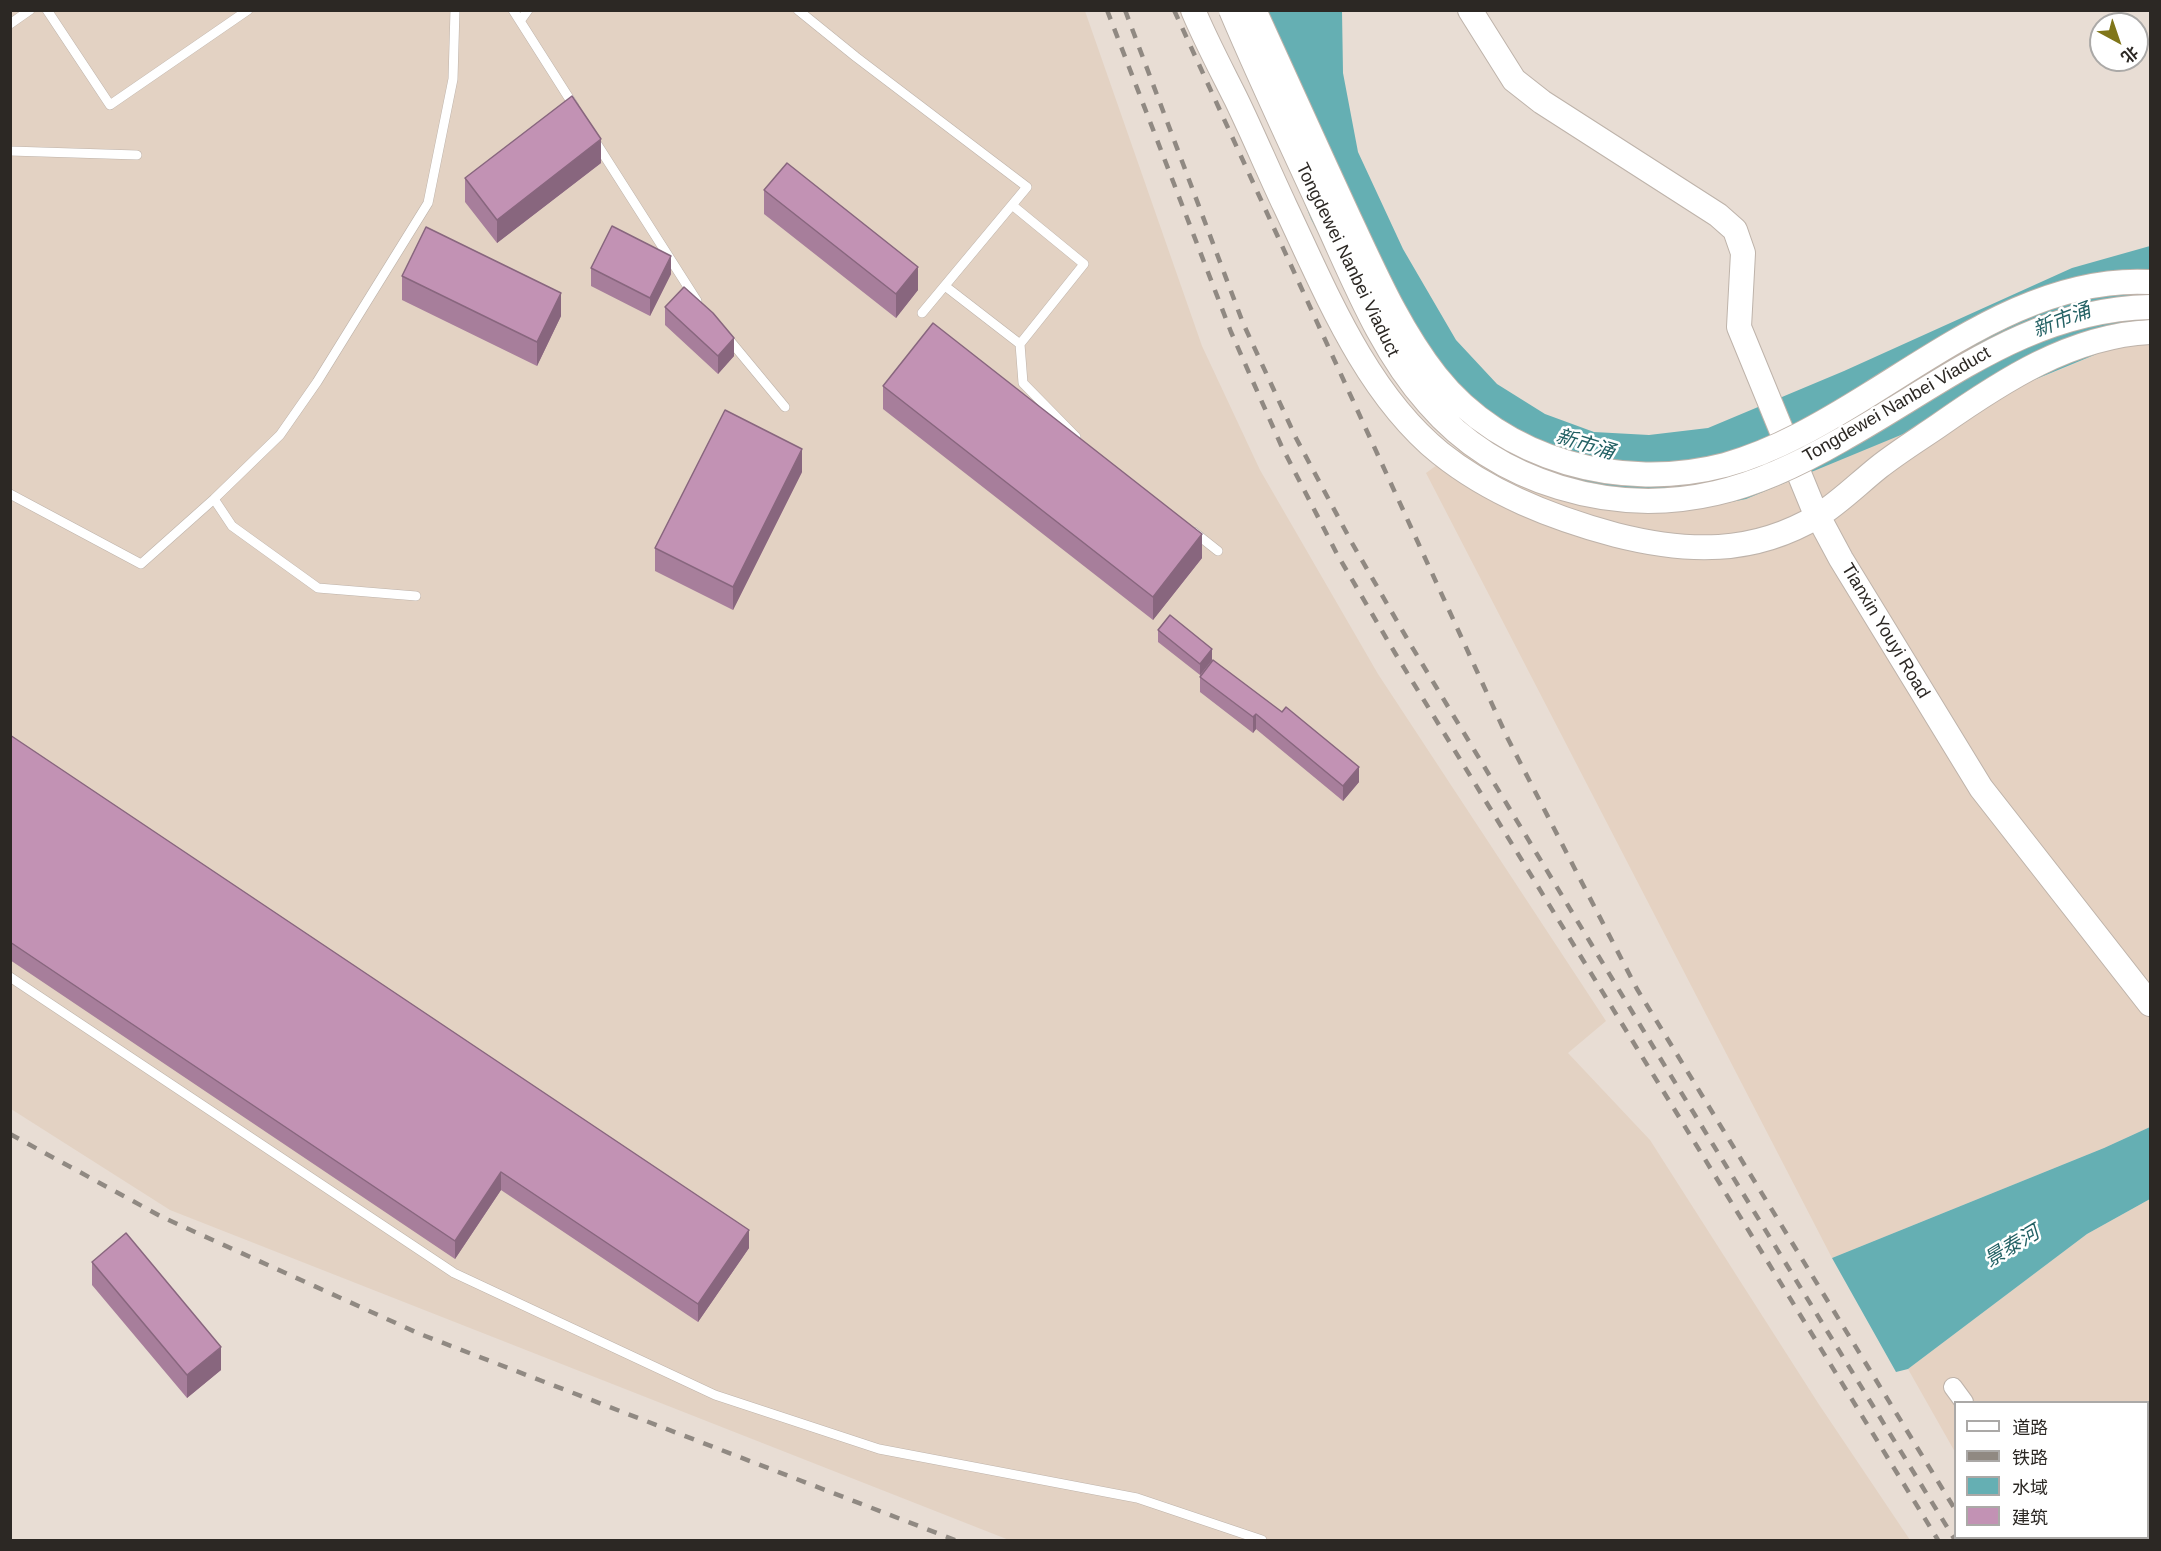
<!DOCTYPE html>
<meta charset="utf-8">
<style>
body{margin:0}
#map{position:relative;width:2161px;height:1551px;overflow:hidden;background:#e8ddd4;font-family:Arial,"Noto Sans SC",sans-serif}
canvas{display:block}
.frame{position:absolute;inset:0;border:12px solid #2c2824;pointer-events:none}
.legend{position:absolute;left:1954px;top:1401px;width:195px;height:138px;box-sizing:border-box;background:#fff;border:2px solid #aba9a7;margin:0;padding:8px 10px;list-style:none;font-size:18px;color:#2c2824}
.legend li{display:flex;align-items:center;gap:12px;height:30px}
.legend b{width:30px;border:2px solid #aba9a7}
.north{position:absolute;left:2089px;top:12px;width:60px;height:60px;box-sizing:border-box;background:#fff;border:2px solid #aba9a7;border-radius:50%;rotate:140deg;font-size:16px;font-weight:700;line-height:24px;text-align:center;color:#2c2824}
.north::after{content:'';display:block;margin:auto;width:21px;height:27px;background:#80761a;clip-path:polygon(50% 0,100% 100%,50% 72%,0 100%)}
</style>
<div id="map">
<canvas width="2161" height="1551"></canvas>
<div class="frame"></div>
<ul class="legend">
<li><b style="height:8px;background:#fff"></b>道路</li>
<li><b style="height:8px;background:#908982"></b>铁路</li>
<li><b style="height:16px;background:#65afb3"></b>水域</li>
<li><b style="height:16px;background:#c292b4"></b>建筑</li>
</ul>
<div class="north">北</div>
</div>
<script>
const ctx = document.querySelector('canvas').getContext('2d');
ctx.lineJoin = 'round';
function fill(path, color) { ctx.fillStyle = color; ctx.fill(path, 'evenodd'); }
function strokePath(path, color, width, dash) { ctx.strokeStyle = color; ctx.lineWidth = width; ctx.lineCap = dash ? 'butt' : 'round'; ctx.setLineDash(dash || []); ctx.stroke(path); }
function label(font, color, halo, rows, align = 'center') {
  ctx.font = font + ' Arial,"Noto Sans SC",sans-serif'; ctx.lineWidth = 5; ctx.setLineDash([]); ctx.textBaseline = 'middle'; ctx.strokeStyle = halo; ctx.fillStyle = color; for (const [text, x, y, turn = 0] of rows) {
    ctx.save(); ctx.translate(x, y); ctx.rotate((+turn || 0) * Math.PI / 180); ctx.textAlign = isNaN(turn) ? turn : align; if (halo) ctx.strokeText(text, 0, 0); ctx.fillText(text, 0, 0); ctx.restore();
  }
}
fill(new Path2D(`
 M10,11H1085L1202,346L1260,470L1378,674L1606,1021L1568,1053L1650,1140L1818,1403L1910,1540H1009L170,1210L11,1109Z`), '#e3d2c3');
fill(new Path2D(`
 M2150,332V1127L2104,1148L1832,1258L1426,473L1462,447L1929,424Z
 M2150,1199V1540H2009L2006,1538H2148V1402H1956L1955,1452L1908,1369L2087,1234Z`), '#e5d2c2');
fill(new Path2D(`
 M1268,11H1342L1343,73L1358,152L1403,249L1456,340L1497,384L1545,414L1594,432L1649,435L1708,428L1844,371L2072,268L2150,246V332L1746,499L1697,509L1644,506L1509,474L1368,328L1311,219L1274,126Z
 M2150,1127V1199L2087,1234L1908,1369L1896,1372L1832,1258L2104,1148Z`), '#65afb3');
const lane = new Path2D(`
 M47,10L110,105L248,10
 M513,10L574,106
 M798,10L856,57L1027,187L922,313
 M520,21L528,10
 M10,24L30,10
 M595,141L697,301
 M10,151L137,155
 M945,286L1020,344L1084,264L1012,205
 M727,337L785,407
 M1020,344L1023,383L1076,437
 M10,494L141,564L214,499L280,435L317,382L428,203L453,79L455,10
 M214,499L232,526L318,588L416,596
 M1194,532L1218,551
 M10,977L454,1273L715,1395L879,1449L1137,1498L1262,1540`);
const street = new Path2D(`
 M1953,1387L1964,1402
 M2055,1538L2057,1540`);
const secondary = new Path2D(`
 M1193,10C1206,41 1221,69 1236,99C1253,134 1268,170 1285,206C1325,290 1365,392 1440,453C1491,494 1553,518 1616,535C1687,553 1753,555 1818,516C1840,502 1859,483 1879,467C1898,452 1919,439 1938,426C2002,381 2071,336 2150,332
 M1470,10L1514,80L1542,102L1718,215L1735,230L1743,253L1739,327L1812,505L1841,559L1981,788L2150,1004`);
strokePath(lane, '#beb3aa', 10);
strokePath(street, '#beb3aa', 20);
strokePath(secondary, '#beb3aa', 26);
strokePath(lane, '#fff', 9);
strokePath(street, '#fff', 18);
strokePath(secondary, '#fff', 24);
strokePath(new Path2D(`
 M1107,10L1231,332L1281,445L1337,554L1395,653L1938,1540
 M1125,10L1243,323L1296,438L1352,543L1409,642L1657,1053L1955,1540
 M1174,10L1508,739L1578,875L1637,989L1956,1511
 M10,1134L162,1217L420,1334L955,1540
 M1972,1538L1973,1540`), '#908982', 4.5, [10, 10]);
const secondaryBridge = new Path2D(`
 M1231,10C1261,81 1294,150 1326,220C1355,283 1381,350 1428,403C1498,484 1613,517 1716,493C1760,483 1803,462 1841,440C1944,383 2027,310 2150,307
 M1254,10C1286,80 1317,149 1349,218C1375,273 1399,329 1436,376C1503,461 1622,492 1725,465C1776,451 1825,422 1870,394C1954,342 2046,276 2150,282`);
strokePath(secondaryBridge, '#beb3aa', 26, []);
strokePath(secondaryBridge, '#fff', 24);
fill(new Path2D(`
 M601,163L497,243L465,202V178Z
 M764,190L918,290L896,318L764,214Z
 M591,268L671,274L650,316L591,286Z
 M402,276L561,316L537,366L402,300Z
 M665,307L734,356L718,374L665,325Z
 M883,386L1202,558L1153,620L883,409Z
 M802,472L733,610L655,571V548Z
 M1158,630L1212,660L1359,782L1343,801L1256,729L1253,733L1200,692V675L1158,642Z
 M10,735L749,1248L698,1322L501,1190L455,1259L10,960Z
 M92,1262L221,1370L187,1398L92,1285Z`), '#a77e9b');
fill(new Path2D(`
 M601,139V163L497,243V220Z
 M671,256V274L650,316V298Z
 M918,267V290L896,318V294Z
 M561,293V316L537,366V342Z
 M734,338V356L718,374V356Z
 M802,449V472L733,610V587Z
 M1202,534V558L1153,620V597Z
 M1212,649V660L1200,675V664Z
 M1256,714V729L1253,733V717Z
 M1359,767V782L1343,801V786Z
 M501,1172V1190L455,1259V1241Z
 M749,1230V1248L698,1322V1304Z
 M221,1347V1370L187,1398V1375Z`), '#88667e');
const building = new Path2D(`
 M572,96L601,139L497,220L465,178Z
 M787,163L918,267L896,294L764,190Z
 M612,226L671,256L650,298L591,268Z
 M426,227L561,293L537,342L402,276Z
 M684,287L713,313L734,338L718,356L665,307Z
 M933,323L1202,534L1153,597L883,386Z
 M725,410L802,449L733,587L655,548Z
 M1170,615L1212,649L1200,664L1158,630Z
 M1213,660L1282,712L1286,707L1359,767L1343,786L1256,714L1253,717L1200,677Z
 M10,735L749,1230L698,1304L501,1172L455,1241L10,942Z
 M126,1233L221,1347L187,1375L92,1262Z`);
fill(building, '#c292b4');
strokePath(building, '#88667e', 1.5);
label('18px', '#2c2824', '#fff', [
 ["Tongdewei Nanbei Viaduct",1347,260,64],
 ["Tongdewei Nanbei Viaduct",1897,405,-30],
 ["Tianxin Youyi Road",1885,631,59]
]);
label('italic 20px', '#236164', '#fff', [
 ["新市涌",2062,321,-21],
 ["新市涌",1585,445,17],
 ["景泰河",2012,1247,-31]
]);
</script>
